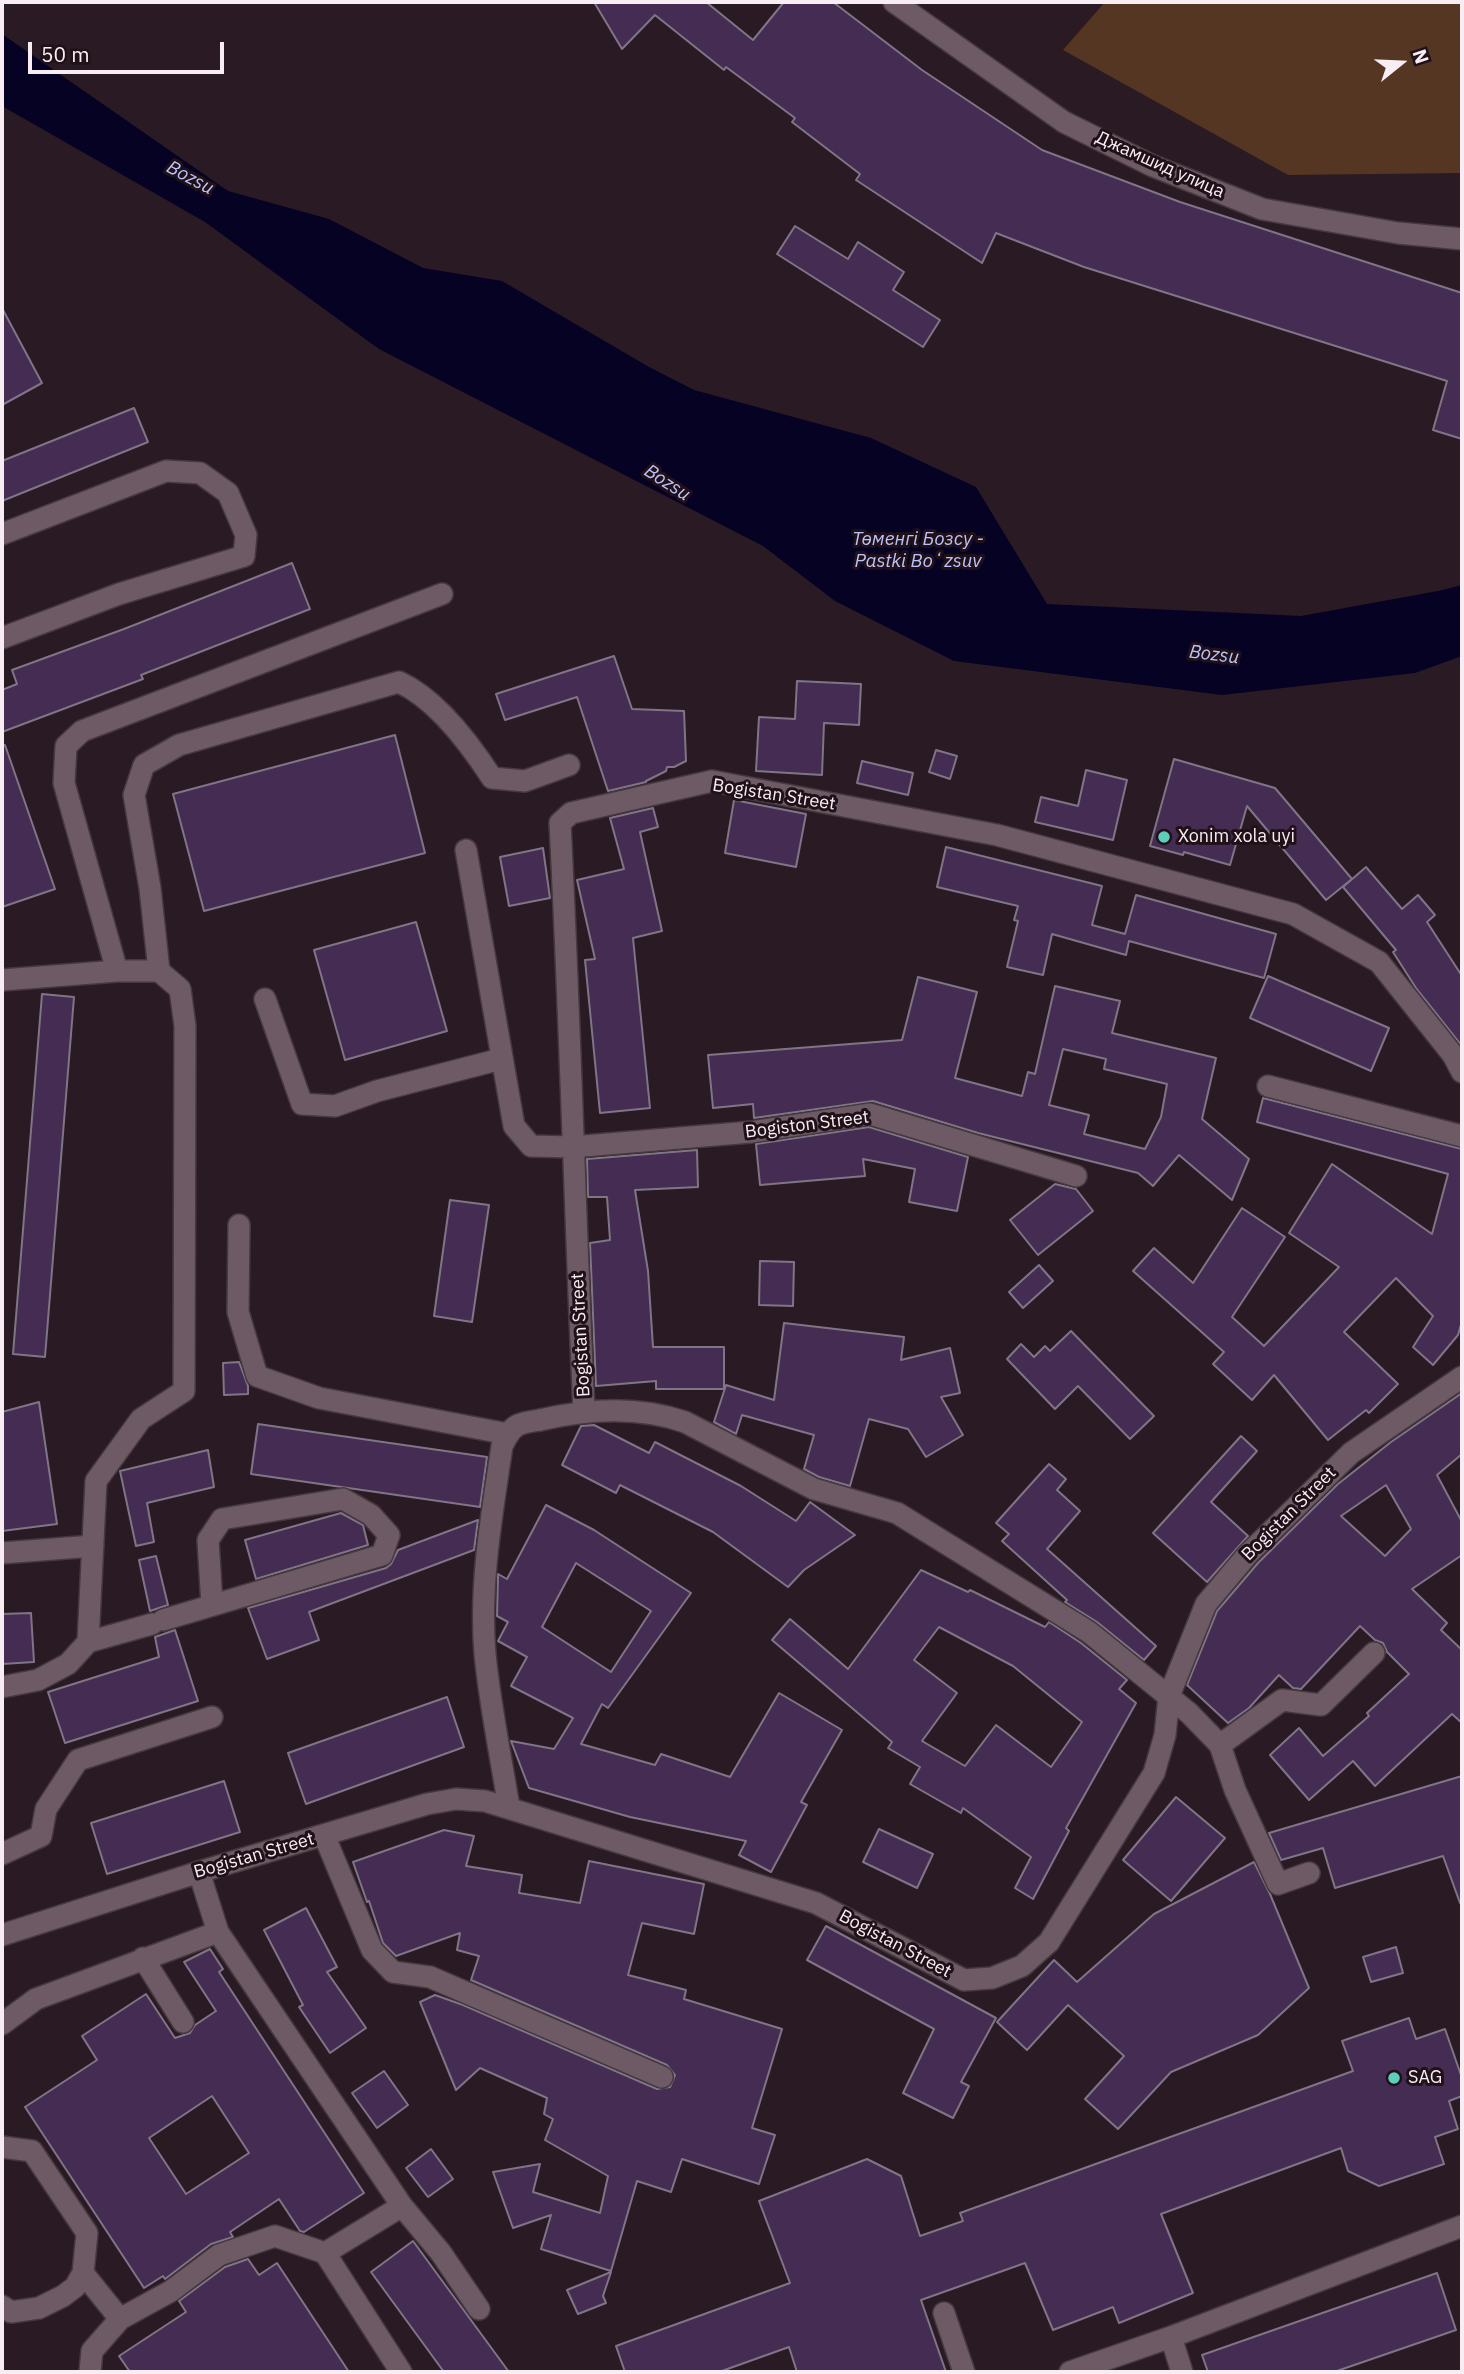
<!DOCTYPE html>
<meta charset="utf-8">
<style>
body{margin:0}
#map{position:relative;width:1464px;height:2374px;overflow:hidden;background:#2a1a23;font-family:"IBM Plex Sans",sans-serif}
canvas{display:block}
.frame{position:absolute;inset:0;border:4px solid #f8edf2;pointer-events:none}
.north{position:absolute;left:1366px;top:28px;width:70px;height:70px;-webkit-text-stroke:5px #201119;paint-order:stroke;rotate:72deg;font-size:19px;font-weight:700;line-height:28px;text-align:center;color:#f8edf2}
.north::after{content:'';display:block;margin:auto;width:24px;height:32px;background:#f8edf2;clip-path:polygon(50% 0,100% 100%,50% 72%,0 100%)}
.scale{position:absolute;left:28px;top:42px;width:196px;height:32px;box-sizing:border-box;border:4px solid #f8edf2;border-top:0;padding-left:9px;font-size:21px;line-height:24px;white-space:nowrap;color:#f8edf2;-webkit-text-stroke:5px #201119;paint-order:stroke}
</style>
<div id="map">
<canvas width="1464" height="2374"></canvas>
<div class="frame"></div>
<div class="north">N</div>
<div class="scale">50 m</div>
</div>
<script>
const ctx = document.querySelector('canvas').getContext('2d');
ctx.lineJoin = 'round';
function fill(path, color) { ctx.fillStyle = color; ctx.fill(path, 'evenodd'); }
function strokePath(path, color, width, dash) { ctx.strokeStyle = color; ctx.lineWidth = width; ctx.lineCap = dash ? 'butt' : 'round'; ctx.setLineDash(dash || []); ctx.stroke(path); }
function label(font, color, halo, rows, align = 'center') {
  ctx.font = font + ' "IBM Plex Sans",sans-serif'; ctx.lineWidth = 6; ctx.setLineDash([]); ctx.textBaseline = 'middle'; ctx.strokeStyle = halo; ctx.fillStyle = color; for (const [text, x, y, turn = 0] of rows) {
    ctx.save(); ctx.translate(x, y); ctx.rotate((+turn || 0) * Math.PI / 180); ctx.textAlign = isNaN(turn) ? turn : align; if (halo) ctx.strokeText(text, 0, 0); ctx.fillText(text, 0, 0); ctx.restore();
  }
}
fill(new Path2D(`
 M1105,2H1462V173L1288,175L1063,50Z`), '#553623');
fill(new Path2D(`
 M2,34L228,191L329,219L423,268L502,281L649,367L694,390L871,438L976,487L1047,604L1301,616L1438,591L1462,585V656L1415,673L1222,695L954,661L835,601L763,546L379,349L205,222L2,106Z`), '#060224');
const building = new Path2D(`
 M594,2H706L753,40L784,2H833L922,70L1042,150L1180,202L1462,293V439L1433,430L1447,381L1084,267L996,233L982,263L856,180L860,174L792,122L795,118L726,67L724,70L655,15L622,49Z
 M795,226L848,259L858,242L904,272L893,290L940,320L923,347L777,254Z
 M2,308L42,383L2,405Z
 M134,408L148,442L2,501V461Z
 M292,563L310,609L141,675L143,679L2,732V690L17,684L12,670L124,629Z
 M614,656L632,709L684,711L686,761L674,767H667L666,771L646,781V782L608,791L577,697L505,720L496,694Z
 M797,681L861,684L859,725L824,723L822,775L756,771L759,717L795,719Z
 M395,735L425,853L204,911L173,794Z
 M5,745L55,889L2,907V746Z
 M936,750L957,756L950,779L929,772Z
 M1174,759L1275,788L1352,879L1326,900L1247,806L1230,865L1184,852L1183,855L1150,846Z
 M862,761L913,773L908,795L857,783Z
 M1086,770L1127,780L1113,840L1035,822L1041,797L1078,806Z
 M734,800L806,814L796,867L725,853Z
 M653,808L658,827L640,832L662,931L633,938L650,1108L600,1113L585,960L595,959L577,880L624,869L610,818Z
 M946,847L1102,886L1092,925L1125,934L1136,895L1276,934L1264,978L1129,941L1126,955L1052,934L1043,975L1007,967L1018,921L1014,920L1018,906L937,887Z
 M543,848L550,898L509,906L500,857Z
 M1366,867L1402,909L1418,895L1435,915L1427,922L1462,976V1046L1416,988L1393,952L1396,950L1343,887Z
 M416,922L447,1031L345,1060L314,950Z
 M1268,976L1389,1028L1371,1071L1250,1018Z
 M918,977L977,992L955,1078L1022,1096L1028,1072L1035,1074L1055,986L1120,1001L1112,1033L1216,1058L1202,1119L1249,1159L1232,1200L1179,1155L1153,1186L1138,1173L978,1133L873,1101L754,1118L753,1104L713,1108L708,1055L902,1040ZM1063,1049L1106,1059L1104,1069L1167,1084L1161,1117L1145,1149L1084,1134L1089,1115L1049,1105Z
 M42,994L74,997L45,1357L13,1354Z
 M1263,1098L1462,1149V1321L1458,1335L1433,1365L1413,1347L1433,1316L1396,1278L1344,1332L1398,1384L1369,1413L1366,1410L1328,1440L1274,1375L1252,1400L1213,1364L1224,1352L1133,1271L1154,1248L1193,1283L1242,1208L1285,1237L1232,1317L1264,1346L1339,1267L1289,1233L1332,1164L1432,1234L1448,1174L1257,1122Z
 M869,1127L968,1157L957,1211L909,1202L915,1169L863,1159L865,1176L760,1185L756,1144Z
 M697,1150L698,1187L635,1190L648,1271L653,1347H724V1389H656V1381L596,1386L590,1243L610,1240L607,1197H588L587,1159Z
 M1055,1184L1076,1189L1093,1211L1038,1255L1010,1220Z
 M450,1200L489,1205L472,1322L434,1316Z
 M760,1261L794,1262L793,1306L759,1305Z
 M1039,1265L1053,1281L1023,1308L1009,1292Z
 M784,1323L904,1337L901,1360L950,1348L960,1393L941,1397L963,1435L926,1457L908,1429L869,1419L850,1486L819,1477L804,1469L814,1435L742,1415L736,1434L714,1422L726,1385L774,1400Z
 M1071,1331L1154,1416L1130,1439L1078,1386L1055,1409L1007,1359L1021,1344L1034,1357L1045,1346L1050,1351Z
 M239,1362L248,1386V1394L224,1395L223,1363Z
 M1462,1393V1454L1437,1475L1462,1522V1555L1412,1589L1447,1623L1441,1630L1462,1650V1723L1452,1714L1375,1786L1353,1761L1309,1800L1270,1755L1299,1728L1323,1756L1369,1716L1367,1713L1409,1674L1387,1652L1383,1643L1375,1640L1360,1626L1301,1689L1293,1688L1279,1675L1249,1708L1228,1723L1187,1685L1217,1611L1258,1563L1338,1484L1391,1442ZM1386,1485L1411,1529L1385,1556L1341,1516Z
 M39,1402L57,1524L2,1531V1412Z
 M258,1424L487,1457L480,1507L251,1474Z
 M594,1425L649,1453L655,1442L741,1486L796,1521L810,1502L855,1535L804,1570L788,1587L713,1532L620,1485L616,1493L562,1465L581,1426Z
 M1241,1436L1257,1451L1211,1502L1248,1536L1207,1582L1153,1533Z
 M208,1450L214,1487L147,1503L154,1542L136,1546L120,1471Z
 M1049,1464L1066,1479L1057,1490L1080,1511L1047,1549L1156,1646L1144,1660L1097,1622L1065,1602L1067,1600L1002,1541L1009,1534L996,1523Z
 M546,1505L594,1530L691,1593L608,1708L602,1704L581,1744L655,1765L661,1754L730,1777L779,1693L842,1730L801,1802L807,1805L771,1872L739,1855L746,1841L630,1817L529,1788L511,1741L554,1749L573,1718L511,1686L527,1657L498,1641L508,1622L497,1616L498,1577V1574L507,1579ZM576,1563L651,1611L611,1672L542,1627Z
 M341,1513L363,1525L368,1545L256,1579L245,1540Z
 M478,1520L474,1550L309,1612L319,1640L267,1659L248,1608L386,1568L391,1564L398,1550Z
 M156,1556L168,1605L150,1611L139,1560Z
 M921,1570L968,1592L970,1590L1045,1627L1049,1622L1081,1643L1127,1680L1119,1689L1136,1703L1066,1828L1069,1831L1033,1899L1015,1888L1031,1857L963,1808L961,1813L910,1784L920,1767L888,1748L892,1742L772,1640L790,1619L848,1669ZM939,1627L1013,1666L1082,1722L1051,1767L996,1725L965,1766L922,1741L957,1693L914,1660Z
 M31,1613L34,1662L2,1664V1614Z
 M175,1630L198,1701L65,1743L48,1692L159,1657L155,1637Z
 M447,1697L464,1747L306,1804L288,1753Z
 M1462,1776V1903H1460L1443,1856L1335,1888L1323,1848L1281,1860L1269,1833Z
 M224,1781L240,1832L107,1874L91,1823Z
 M1176,1797L1225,1838L1171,1901L1123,1860Z
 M879,1829L933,1854L917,1888L863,1862Z
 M444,1830L474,1836L466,1866L522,1875L519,1893L580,1903L589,1861L704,1884L694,1934L642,1923L628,1975L686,1990L684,1999L782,2029L752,2128L775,2135L759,2184L682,2159L671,2192L637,2181L611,2271L541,2249L551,2215L513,2228L493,2172L540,2164L533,2192L600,2213L608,2176L545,2140L553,2119L544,2114L547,2098L480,2068L456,2090L420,2002L435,1995L463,2005L657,2089L670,2087L675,2075L667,2065L471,1980L479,1956L457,1950L460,1933L396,1956L383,1943L369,1901L367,1902L353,1862Z
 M1254,1862L1270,1894L1309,1988L1258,2035L1171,2072L1118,2129L1085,2099L1124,2056L1068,2005L1027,2050L997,2022L1054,1960L1077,1982L1154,1914Z
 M306,1908L337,1967L327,1972L366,2028L330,2053L299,2007L303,2005L264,1930Z
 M826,1926L996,2018L961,2082L969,2086L953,2118L903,2093L934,2029L807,1960Z
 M1396,1947L1403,1973L1371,1982L1363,1957Z
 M210,1949L223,1969L219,1972L364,2193L304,2232L300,2231L279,2199L230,2232L233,2237L211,2244L165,2279L163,2276L144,2288L25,2107L97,2060L82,2036L146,1994L175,2038L190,2033L195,2025L216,2011L184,1962ZM212,2096L249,2153L186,2194L149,2138Z
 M1409,2018L1416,2039L1445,2029L1462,2078V2096L1449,2101L1458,2129L1435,2137L1444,2164L1379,2186L1348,2171L1341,2148L1161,2214L1193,2293L1119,2323L1113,2307L1053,2330L1025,2263L921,2300L946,2372H797L789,2347L719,2372H625L616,2346L790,2283L759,2201L867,2159L901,2176L920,2236L963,2221L960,2213L1353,2071L1342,2041Z
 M384,2071L408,2105L377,2128L352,2093Z
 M431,2149L453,2179L428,2197L406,2168Z
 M413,2241L509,2372H444L371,2272Z
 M248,2259L259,2275L277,2263L349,2372H130L119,2356L186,2312L179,2301L225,2267Z
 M611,2272L603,2296L606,2303L578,2314L567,2290Z
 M1437,2273L1456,2330L1334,2372H1208L1202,2355Z`);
fill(building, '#442c52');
strokePath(building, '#7f7586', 2);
const minor = new Path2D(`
 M894,2L1064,122L1153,166L1262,209L1398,233L1462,239
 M2,534L166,471L200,473L228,493L246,535L244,556L119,594L2,638
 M466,850L514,1126L531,1146L572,1147L751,1132L870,1114L1076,1176
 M117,971L64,783L66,746L82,731L442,594
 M159,971L150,888L134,795L144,765L179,745L399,682C436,699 470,744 492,778L525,781L569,765
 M2,980L117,971H159L180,989L185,1026L184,1391L141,1419L96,1481L88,1642L68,1664L38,1680L2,1687
 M265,999L302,1104L335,1106L377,1091L501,1059
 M1268,1086L1462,1136
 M239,1225L238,1312L257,1376L319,1398L508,1434
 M584,1412C575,1216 570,1019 560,823L571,813L712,781L997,835L1293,914L1379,962L1453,1055L1462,1072
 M2,1553L93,1546
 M163,1620L382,1555L389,1535L371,1515L343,1499L222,1519L208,1540L212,1605
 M88,1642L152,1624
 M1220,1745L1235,1790L1278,1884L1309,1873
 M509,1808C501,1757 490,1706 485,1654C479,1585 492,1514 502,1446C506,1438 510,1429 518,1425C524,1422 533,1421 540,1420C587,1409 639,1406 685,1422L814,1489L897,1513L1089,1632L1189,1713L1220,1745L1282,1700L1321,1705L1374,1653
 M324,1835L372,1950L393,1972L430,1977L662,2077
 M2,1854L41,1836L46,1809L78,1760L212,1717
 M199,1872L218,1932L402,2206L441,2253L479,2309
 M2,1935L199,1872L427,1804L456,1799L485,1801L816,1903L964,1980L992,1978L1022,1966L1049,1942L1154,1773L1165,1735L1169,1696L1206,1604L1248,1554L1351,1453L1462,1377
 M143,1958L183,2022
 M2,2024L36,1999L218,1932
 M2,2147L32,2151L87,2233L83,2273L75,2287L63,2296L39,2308L11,2312L2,2306
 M325,2253L401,2372
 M83,2273L120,2319
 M944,2313L964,2372
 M1171,2337L1182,2372
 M90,2372L92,2351L120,2319L171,2291L219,2255L275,2236L325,2253L402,2206
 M1070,2372L1171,2337L1462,2226`);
strokePath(minor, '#45383f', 24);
strokePath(minor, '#6d5a64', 21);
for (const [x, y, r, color] of [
 [1164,837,7,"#5dceb9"],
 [1394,2078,7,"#5dceb9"]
]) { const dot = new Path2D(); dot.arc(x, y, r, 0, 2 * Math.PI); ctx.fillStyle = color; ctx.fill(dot); strokePath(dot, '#201119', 2.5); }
label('18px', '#f8edf2', '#201119', [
 ["Джамшид улица",1160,165,24],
 ["Bogistan Street",774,795,9],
 ["Bogiston Street",807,1125,-7],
 ["Bogistan Street",581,1335,-93],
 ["Bogistan Street",1289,1514,-45],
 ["Bogistan Street",254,1856,-16],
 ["Bogistan Street",895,1944,28]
]);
label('18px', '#f8edf2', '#201119', [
 ["Xonim xola uyi",1178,837],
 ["SAG",1408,2078]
], 'left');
label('italic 19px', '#bcc3fc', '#201119', [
 ["Bozsu",190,178,28],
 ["Bozsu",667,483,33],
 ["Төменгі Бозсу -",918,540],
 ["Pastki Boʻzsuv",918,562],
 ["Bozsu",1214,655,7]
]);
</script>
